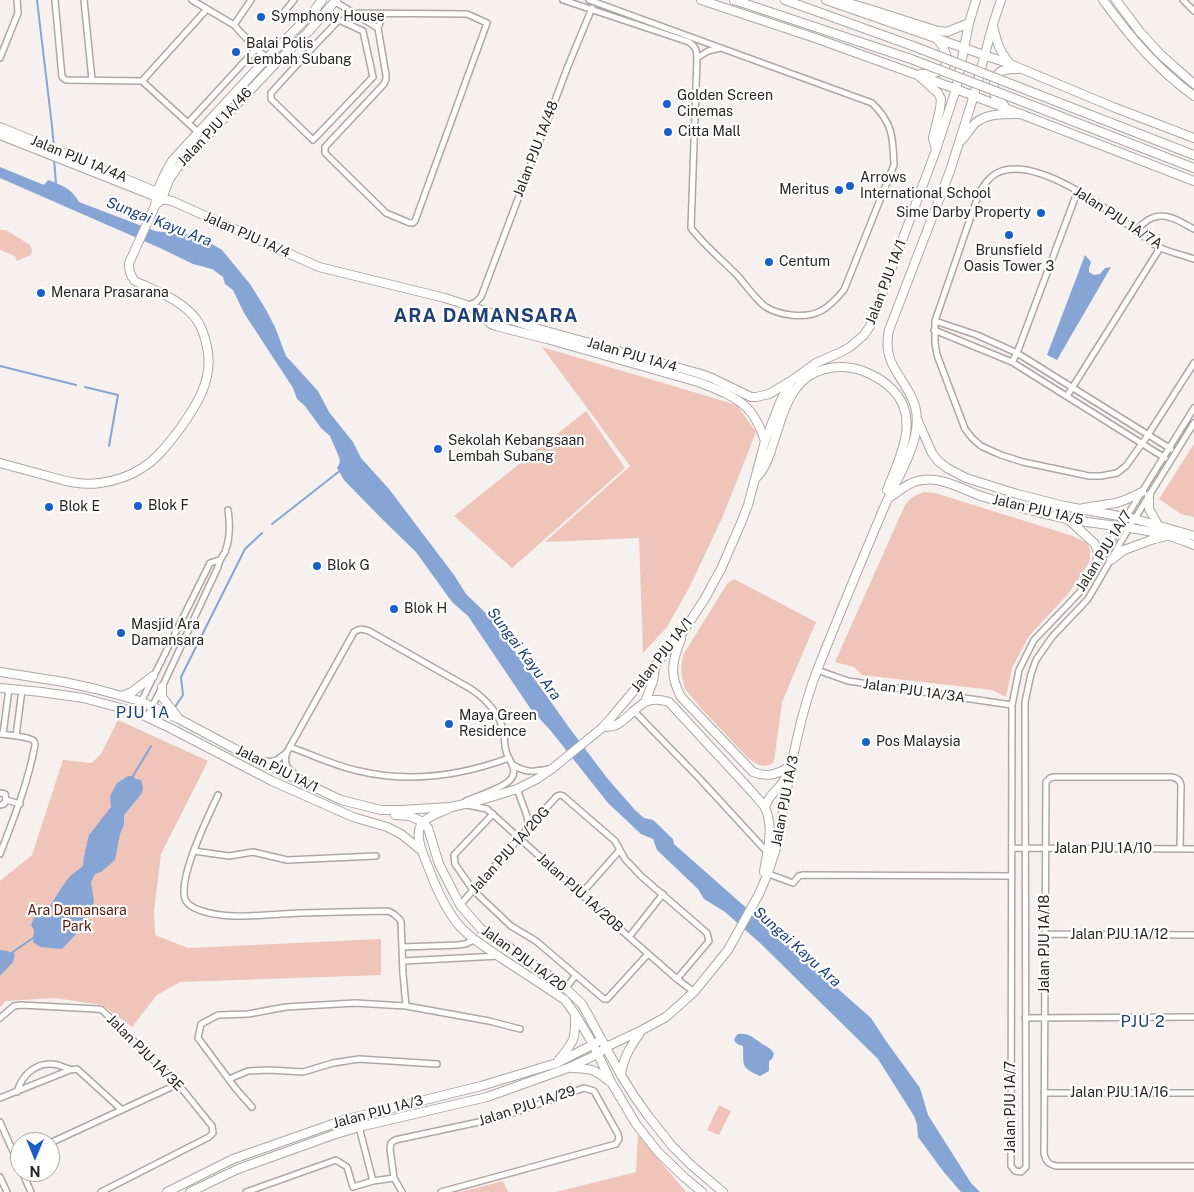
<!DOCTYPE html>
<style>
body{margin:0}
#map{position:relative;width:1194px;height:1192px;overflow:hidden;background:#f6f0ee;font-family:"Public Sans",sans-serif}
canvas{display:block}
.north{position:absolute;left:10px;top:1132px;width:50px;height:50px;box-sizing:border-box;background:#fff;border:1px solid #a9a7a7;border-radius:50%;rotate:180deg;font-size:14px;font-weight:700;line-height:20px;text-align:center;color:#272424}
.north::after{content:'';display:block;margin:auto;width:18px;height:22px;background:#195fca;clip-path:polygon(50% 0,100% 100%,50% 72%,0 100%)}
</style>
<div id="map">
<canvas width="1194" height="1192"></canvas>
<div class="north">N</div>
</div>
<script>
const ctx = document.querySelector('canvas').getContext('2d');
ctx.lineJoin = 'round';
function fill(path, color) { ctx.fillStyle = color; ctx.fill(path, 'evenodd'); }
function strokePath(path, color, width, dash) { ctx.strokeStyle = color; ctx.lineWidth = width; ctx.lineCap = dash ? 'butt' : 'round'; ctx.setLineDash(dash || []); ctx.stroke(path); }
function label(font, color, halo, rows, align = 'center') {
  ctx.font = font + ' "Public Sans",sans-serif'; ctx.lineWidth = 4.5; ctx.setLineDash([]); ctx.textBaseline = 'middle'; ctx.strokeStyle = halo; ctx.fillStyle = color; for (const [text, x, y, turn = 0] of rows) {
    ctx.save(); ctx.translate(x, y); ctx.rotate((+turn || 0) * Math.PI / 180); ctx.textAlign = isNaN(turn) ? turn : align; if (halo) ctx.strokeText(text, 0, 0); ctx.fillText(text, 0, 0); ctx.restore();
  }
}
fill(new Path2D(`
 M0,230H6L30,245L32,250L31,255L17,261L15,256L0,250Z
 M542,347L737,405L756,432L723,516L690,586L667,627L643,653L639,538L545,542L630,466Z
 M586,411L625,468L512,568L454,516Z
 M1194,444V517L1181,514L1159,499Z
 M924,492L935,493L1073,536L1087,543L1090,550V561L1069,593L1029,636L1012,668L1006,697L992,690L862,675L854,667L835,662L905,505C910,498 916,495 924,492Z
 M734,579L816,622L782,702L774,762L770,765L765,766L759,765L749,759L700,707L685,689L682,677L681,669L683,655L727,584Z
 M118,720L208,761L161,854L154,911L155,935L188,948L381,939V975L180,982L157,995L132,1027L102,1005L55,998L6,1001L0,1007V881L32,855L63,760L92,763L101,754Z
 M719,1105L731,1111L719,1135L707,1130Z
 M638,1135L686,1192H556L636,1172Z
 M503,1181L508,1192H460Z`), '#efc4b9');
fill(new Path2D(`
 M0,167L44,185L48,180C62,185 72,189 79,202L155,231L171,233L187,234L205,240L222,250L250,284L265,308L275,327L286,356L318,391L329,412L353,442L361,458L389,489L454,575L466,594L492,619L568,726L607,778L635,810L644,818L653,820L673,839L674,844L871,1018L886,1041L920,1088L928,1115L971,1183L980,1192H961L943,1171L918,1137L917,1124L914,1116L878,1059L760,943L725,912L704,899L698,889L657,850L653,839L641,834L608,803L551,731L530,708L468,616L452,602L416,552L381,518L344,480L337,468L340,462L339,457L330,436L321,428L305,406L297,399L293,388L244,313L233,290L225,284L223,277L212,269L193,264L160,248L0,178Z
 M1085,255L1091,262L1089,268V272L1094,275L1100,274L1105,268L1111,267L1057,360L1047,355Z
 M128,776H133L136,779L141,780L143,787L142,793L124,815V825L120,834L115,860L101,872L95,874L91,882L94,902L80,930L62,949L40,947L33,942L34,930L31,925L37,911L48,909L62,887L70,876L83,866L84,856L89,835L111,807L110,796L117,783Z
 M0,950L7,951L15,954L13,962L0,976Z
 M738,1034C749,1033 753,1038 761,1043C767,1047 771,1048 774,1054L772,1059L769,1061V1071L760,1076C740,1067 744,1066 743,1046C739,1045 736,1044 734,1040L736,1036Z`), '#87a5d4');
strokePath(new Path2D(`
 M37,0L52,126L54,147
 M54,159L56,184
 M0,366L76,385
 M85,387L118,395L109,446
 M272,524L341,470
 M175,707L183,695L181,677L245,549L262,533
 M133,776L151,746
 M10,954L33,938`), '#87a5d4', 2);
const street = new Path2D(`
 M55,0L62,77L66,80L142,81L188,123L199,133
 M84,0L92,80
 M192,0L234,25L256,49L275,64
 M294,0L285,11L301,24
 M563,0L689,42C696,47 697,51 697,58L691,228C704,245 721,259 737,275C745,284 756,300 766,307C774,312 782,314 791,315C817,318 828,309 844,290L894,165C893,138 893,123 872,103L589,0
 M1183,0L1194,11
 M334,1L378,28
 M354,13L467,14L487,23L415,221L413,223H410L386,213L325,153V147L384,84L386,79V75L378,28L383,14
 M339,20L363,31L373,77L313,140L271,99V93L314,46Z
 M234,25L251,0
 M300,41L310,50
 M0,58L18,13L17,0
 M697,58L708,51L720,48
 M142,81L207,9
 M188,123L256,49
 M1136,230C1141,226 1146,220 1152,218C1166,211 1182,223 1194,229
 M1194,259C1181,254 1166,252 1155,245C1148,241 1143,235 1136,231C1107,209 1035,154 997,173C989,177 984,185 979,193L935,321V343L937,355L965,429L972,438L981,446L1001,455L1023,462L1089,476H1101L1117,473L1126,466L1148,435L1194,363
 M469,305L476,302L481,297L568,66L592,8
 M935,321L977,335L1017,353L1171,449
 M934,330L1012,362L1165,458
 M1012,362L1017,353L1078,190
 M1067,396L1160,248
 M1194,408L1079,593L1034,640L1019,670L1012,705L1011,1166L1015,1171L1021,1172L1026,1167L1025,702L1031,674L1036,660L1052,637L1088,599L1129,528L1194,423
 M817,670L848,681L1012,705
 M633,710L700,779L767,852
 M136,712L210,563L219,560
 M147,717L162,687L218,567C219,560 222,557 225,552C230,539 230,523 228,510
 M0,734C7,735 29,736 34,741C35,742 35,743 35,745C28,783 14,818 0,854
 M3,734L9,689
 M16,736L22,690
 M290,747C313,755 335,766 359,771C409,783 460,776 509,758
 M264,761C275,763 279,759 287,752
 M513,765C526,773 534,772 548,769
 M300,778C289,770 282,766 287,752L354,632C360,628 363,629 369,631L471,689C486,699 501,715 504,734C505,741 504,747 507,754C510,762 518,770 511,779C504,788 477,796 466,801
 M517,789L527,816L529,827
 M0,793L5,794L6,800L4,804L0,805
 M218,795C208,817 178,877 185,899C188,909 210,914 221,915C241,918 261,915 282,914C317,912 353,912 388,911C393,913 400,918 401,922L403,974L406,1006
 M6,800L20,804
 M467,805L487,809L629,937L677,979L694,992
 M493,814L454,855L455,864L473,890L511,926L536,941L604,999H607L648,954
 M1012,848L1194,849
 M1180,849L1181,785C1180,780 1177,778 1172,777H1054L1050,778L1046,782L1044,1154C1046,1161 1048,1164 1056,1166H1194
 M194,851L229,856L253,852L287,860L376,856
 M766,873L793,883L799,876L803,875L1011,876
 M581,894L619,851
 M460,905L529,827L557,796L560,795L563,796L615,841L625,859L641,876L707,933L709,941L677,979
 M1045,934L1194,935
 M629,937L663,894
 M402,947L458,945L465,944L474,940
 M403,961L499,956
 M566,988L576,975
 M0,1018L14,1006L21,1005L97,1009L102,1010L178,1084L212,1126L213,1133L209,1137L101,1192
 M1025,1018L1194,1017
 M229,1079L248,1071L269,1070L303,1072L333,1063L359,1059L437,1064
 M17,1092C22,1074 38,1060 58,1065C61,1066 66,1068 69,1069
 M1044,1093H1194
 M0,1098L70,1070L77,1069L122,1110
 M252,1107L236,1089L198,1038L201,1024L218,1015L248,1014L286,1007L355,1003L406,1006L489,1021L520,1029
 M0,1122L20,1167
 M359,1127L373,1181
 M50,1143L178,1084
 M22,1172L31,1192
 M0,1177L7,1192
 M353,1187L373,1181L394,1178
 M246,1192L336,1160L347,1167L353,1187
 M402,1192L394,1178L390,1149L391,1143L395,1140L502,1117L584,1088L594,1091L618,1134L619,1139L616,1144L441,1192`);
const secondary = new Path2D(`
 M1103,0C1130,37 1157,69 1194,96
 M1116,0L1140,32L1161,55L1194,84
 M840,4H852L869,9L938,31L947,32L969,23
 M993,26C997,43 999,50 1010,64
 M919,76L938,93L941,99L940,109L933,138L936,150
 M0,127L162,194
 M0,135L162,199L172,201L319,267L445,298L539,329L701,374L712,378L751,397H756L769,394L789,382
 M962,140C967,134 972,125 978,121C990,113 1007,114 1021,114
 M158,203L162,199L169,180L177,168L275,64L308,32L336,0
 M472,308L491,324L496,326L547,339L698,382C714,388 738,397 749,410C757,419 761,430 765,441
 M917,419L932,453L938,461L947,468L966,478L1017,494L1064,506L1135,519L1194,536
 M0,463C15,467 29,471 44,475C62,480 80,486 100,483C114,481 130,476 142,468C157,459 168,444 179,430C197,405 214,379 207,347C205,337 202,327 196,319C182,300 156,291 135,281C130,275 129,271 129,263L155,206C156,189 164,175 172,161L268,57L313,12L322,0
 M756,478C766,468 770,454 774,441C786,404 795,367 842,367C860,367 880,377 893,390C921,419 899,459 887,490
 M1149,496V509L1158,525
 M889,498C899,491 910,481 923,480C942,477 964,490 981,496C1008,505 1036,512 1063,518C1098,525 1134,526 1169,536C1177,538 1186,542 1194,545
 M1083,508L1116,503L1125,500L1142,492
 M1068,519L1095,544L1098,553L1097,563
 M1111,560L1124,550L1154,539L1167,536
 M681,639C672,662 669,674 681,697L753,772C767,778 781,774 792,764
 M0,672L64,682L96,689L140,701L179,719L252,758L341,800L381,810H401L451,807L478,801L517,789L537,779L553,768L603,727L611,718L683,632L704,600L721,569L741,523L748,505L765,441L781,400L791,381L816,363L841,352L850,347L864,335L870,326L936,150L956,89L969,23L976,0
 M162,687V697L177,716
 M0,688L41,692L83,698L136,712L170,728L272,781L353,817L387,827L401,834L422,851
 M122,696L132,692L153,676
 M645,702L653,681L655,668
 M603,727C608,727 613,727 618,724C637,712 642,693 669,702L754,794C757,798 761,802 764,806C775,825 767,852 764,872
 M765,808C768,797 772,795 779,787C783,783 785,777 788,772
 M448,809C441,812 433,815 427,819C411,829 422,851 427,864C434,882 441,900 452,916C464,935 483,945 501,958C523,972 544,986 565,1000L575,1014L593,1044L611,1082L636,1124L658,1152L684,1177L702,1192
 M395,815L410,816L423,822L428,828L439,864L460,905L481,929L521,955L560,983L582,1004L621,1075L634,1096L649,1117L672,1146L691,1165L723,1192
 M558,1061C573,1042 576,1041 575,1016
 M572,1068C593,1069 592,1068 609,1081
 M621,1075C623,1057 632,1044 642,1030
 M167,1192L233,1159L344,1120L481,1086L557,1063L596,1043
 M190,1192L238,1169L333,1135L359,1127L487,1097L568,1068L598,1054L606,1047L642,1030L666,1017L694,992L728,950L759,894L768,873L777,845C788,786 796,724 818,668C839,615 861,562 883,510C893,486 909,462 915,436C917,426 918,416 915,406C906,377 881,366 889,330L950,171L974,95L993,24L1001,0`);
const primary = new Path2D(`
 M701,0L818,39L956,89L1194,181
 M734,0L911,59
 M785,0L913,46
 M826,0L1010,64L1113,107L1194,138
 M921,74C927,74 937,74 942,70C952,61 944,47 937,39
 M1011,84L1194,155
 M1008,96L1194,168
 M1004,105C1001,102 997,99 995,96C992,89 994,77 1000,72C1006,68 1014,69 1020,69`);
strokePath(street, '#ada7a6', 8);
strokePath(secondary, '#ada7a6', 10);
strokePath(primary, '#ada7a6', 10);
strokePath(street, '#fff', 5);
strokePath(secondary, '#fff', 8);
strokePath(primary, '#fff', 8);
const primaryBridge = new Path2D(`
 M913,46L1011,84
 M911,59L1008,96`);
strokePath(primaryBridge, '#ada7a6', 10, []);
strokePath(primaryBridge, '#fff', 8);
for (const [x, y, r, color] of [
 [261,17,5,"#195fca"],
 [236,52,5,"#195fca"],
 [667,104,5,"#195fca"],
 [668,132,5,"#195fca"],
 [850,186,5,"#195fca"],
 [839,190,5,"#195fca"],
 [1041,213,5,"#195fca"],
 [1009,235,5,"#195fca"],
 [769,262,5,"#195fca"],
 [41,293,5,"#195fca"],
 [438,449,5,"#195fca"],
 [138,506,5,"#195fca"],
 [49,507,5,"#195fca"],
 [317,566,5,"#195fca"],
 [394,609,5,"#195fca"],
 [121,633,5,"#195fca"],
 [449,724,5,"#195fca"],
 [866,742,5,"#195fca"]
]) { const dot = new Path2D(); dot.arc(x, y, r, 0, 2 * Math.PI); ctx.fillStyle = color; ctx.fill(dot); strokePath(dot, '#fff', 2); }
label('14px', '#272424', '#fff', [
 ["Symphony House",271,17],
 ["Balai Polis",246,44],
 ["Lembah Subang",246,60],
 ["Golden Screen",677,96],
 ["Cinemas",677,112],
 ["Citta Mall",678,132],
 ["Arrows",860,178],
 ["International School",860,194],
 ["Meritus",829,190,"right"],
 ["Sime Darby Property",1031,213,"right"],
 ["Brunsfield",1009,251,"center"],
 ["Oasis Tower 3",1009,267,"center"],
 ["Centum",779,262],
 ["Menara Prasarana",51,293],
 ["Sekolah Kebangsaan",448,441],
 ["Lembah Subang",448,457],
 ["Blok F",148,506],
 ["Blok E",59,507],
 ["Blok G",327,566],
 ["Blok H",404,609],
 ["Masjid Ara",131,625],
 ["Damansara",131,641],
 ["Maya Green",459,716],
 ["Residence",459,732],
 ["Pos Malaysia",876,742]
], 'left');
label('14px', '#272424', '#fff', [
 ["Jalan PJU 1A/46",215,127,-47],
 ["Jalan PJU 1A/48",536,149,-69],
 ["Jalan PJU 1A/4A",79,159,22],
 ["Jalan PJU 1A/7A",1118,218,33],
 ["Jalan PJU 1A/4",247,235,24],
 ["Jalan PJU 1A/1",886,282,-69],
 ["Jalan PJU 1A/4",632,355,16],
 ["Jalan PJU 1A/5",1038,510,13],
 ["Jalan PJU 1A/7",1104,551,-58],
 ["Jalan PJU 1A/1",662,655,-52],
 ["Jalan PJU 1A/3A",914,691,8],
 ["Jalan PJU 1A/1",277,769,26],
 ["Jalan PJU 1A/3",785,801,-79],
 ["Jalan PJU 1A/10",1103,849],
 ["Jalan PJU 1A/20G",510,850,-48],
 ["Jalan PJU 1A/20B",580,893,42],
 ["Jalan PJU 1A/12",1119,935],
 ["Jalan PJU 1A/18",1045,944,-90],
 ["Jalan PJU 1A/20",524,959,36],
 ["Jalan PJU 1A/3E",145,1053,45],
 ["Jalan PJU 1A/16",1119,1093],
 ["Jalan PJU 1A/29",527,1106,-18],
 ["Jalan PJU 1A/7",1011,1107,-90],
 ["Jalan PJU 1A/3",378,1112,-15]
]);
label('14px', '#5f1706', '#fff', [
 ["Ara Damansara",77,911],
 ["Park",77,927]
]);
label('italic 15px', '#1d417b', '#fff', [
 ["Sungai Kayu Ara",159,222,21],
 ["Sungai Kayu Ara",524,654,53],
 ["Sungai Kayu Ara",797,947,42]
]);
ctx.letterSpacing = '1px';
label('16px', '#1f4076', '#fff', [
 ["PJU 1A",143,713],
 ["PJU 2",1143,1022]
]);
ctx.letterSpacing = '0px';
ctx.letterSpacing = '1px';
label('bold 19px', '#1f4076', '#fff', [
 ["ARA DAMANSARA",486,316]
]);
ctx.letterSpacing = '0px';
</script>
